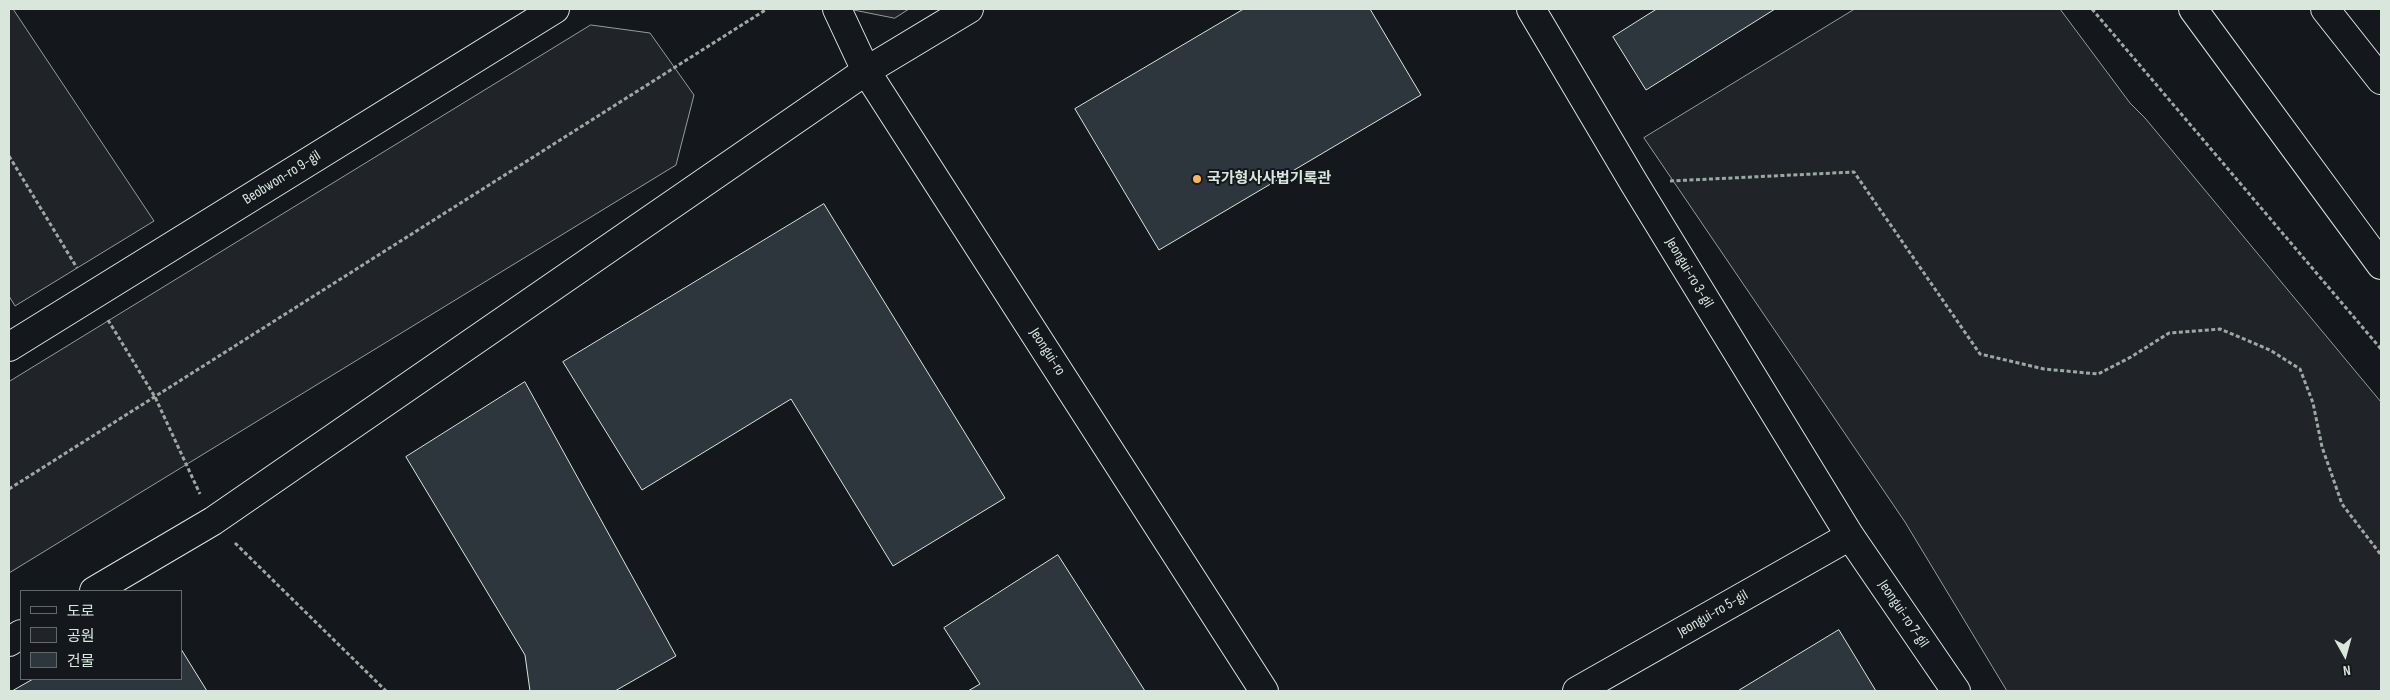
<!DOCTYPE html>
<meta charset="utf-8">
<style>
body{margin:0}
#map{position:relative;width:2390px;height:700px;overflow:hidden;background:#14181c;font-family:"Sofia Sans Condensed","Noto Sans KR",sans-serif}
canvas{display:block}
.frame{position:absolute;inset:0;border:10px solid #d8e6dc;pointer-events:none}
.legend{position:absolute;left:20px;top:590px;width:162px;height:90px;box-sizing:border-box;background:#14181c;border:1px solid #626a69;margin:0;padding:6px 9px;list-style:none;font-size:15px;color:#d8e6dc}
.legend li{display:flex;align-items:center;gap:10px;height:25px}
.legend b{width:25px;border:1px solid #626a69}
.north{position:absolute;left:2320px;top:630px;width:50px;height:50px;-webkit-text-stroke:4px #14181c;paint-order:stroke;rotate:173deg;font-size:14px;font-weight:700;line-height:20px;text-align:center;color:#d8e6dc}
.north::after{content:'';display:block;margin:auto;width:18px;height:22px;background:#d8e6dc;clip-path:polygon(50% 0,100% 100%,50% 72%,0 100%)}
</style>
<div id="map">
<canvas width="2390" height="700"></canvas>
<div class="frame"></div>
<ul class="legend">
<li><b style="height:6px;background:#14181c"></b>도로</li>
<li><b style="height:14px;background:#202428"></b>공원</li>
<li><b style="height:14px;background:#2c363c"></b>건물</li>
</ul>
<div class="north">N</div>
</div>
<script>
const ctx = document.querySelector('canvas').getContext('2d');
ctx.lineJoin = 'round';
function fill(path, color) { ctx.fillStyle = color; ctx.fill(path, 'evenodd'); }
function strokePath(path, color, width, dash) { ctx.strokeStyle = color; ctx.lineWidth = width; ctx.lineCap = dash ? 'butt' : 'round'; ctx.setLineDash(dash || []); ctx.stroke(path); }
function label(font, color, halo, rows, align = 'center') {
  ctx.font = font + ' "Sofia Sans Condensed","Noto Sans KR",sans-serif'; ctx.lineWidth = 4; ctx.setLineDash([]); ctx.textBaseline = 'middle'; ctx.strokeStyle = halo; ctx.fillStyle = color; for (const [text, x, y, turn = 0] of rows) {
    ctx.save(); ctx.translate(x, y); ctx.rotate((+turn || 0) * Math.PI / 180); ctx.textAlign = isNaN(turn) ? turn : align; if (halo) ctx.strokeText(text, 0, 0); ctx.fillText(text, 0, 0); ctx.restore();
  }
}
const green = new Path2D(`
 M9,9H13L154,221L15,306L9,296Z
 M849,9H909L895,18Z
 M1855,9H2060L2130,103L2145,118L2381,402V691H2007L1905,522L1644,138Z
 M591,25L650,33L694,95L676,165L9,573V382Z`);
fill(green, '#202428');
strokePath(green, '#939e99', 1);
const building = new Path2D(`
 M1244,9H1370L1421,95L1159,250L1075,109Z
 M1657,9H1775L1646,90L1613,37Z
 M824,204L1005,498L893,566L791,399L642,490L563,362Z
 M525,382L676,656L615,691H530L525,655L406,457Z
 M1058,555L1145,691H968L980,684L944,628Z
 M1839,630L1876,691H1738Z
 M181,649L207,691H12L33,679H181Z`);
fill(building, '#2c363c');
strokePath(building, '#d8e6dc', 1);
const minor = new Path2D(`
 M837,9L866,71L1264,691
 M1531,9L1634,183L1850,536L1956,691
 M9,347L555,9
 M94,591L213,521L866,71L969,9
 M9,642L21,634
 M1577,691L1850,536`);
const tertiary = new Path2D(`
 M2193,9L2381,265
 M2325,9L2381,80`);
strokePath(minor, '#d8e6dc', 30);
strokePath(tertiary, '#d8e6dc', 30);
strokePath(new Path2D(`
 M2092,9L2381,349
 M9,156L77,268
 M1670,181L1854,172L1980,354L2044,369L2098,374L2131,357L2169,333L2220,329L2270,350L2300,369L2313,403L2322,447L2342,504L2381,555
 M108,320L155,397L200,494
 M9,489L767,9
 M235,543L386,691`), '#9da8a2', 3, [4, 2.5]);
strokePath(minor, '#14181c', 28);
strokePath(tertiary, '#14181c', 28);
for (const [x, y, r, color] of [
 [1197,179,5,"#ffb74d"]
]) { const dot = new Path2D(); dot.arc(x, y, r, 0, 2 * Math.PI); ctx.fillStyle = color; ctx.fill(dot); strokePath(dot, '#14181c', 2); }
label('15px', '#d8e6dc', '#14181c', [
 ["Beobwon-ro 9-gil",282,178,-32],
 ["Jeongui-ro 3-gil",1689,273,59],
 ["Jeongui-ro",1047,352,57],
 ["Jeongui-ro 5-gil",1713,614,-30],
 ["Jeongui-ro 7-gil",1903,614,56]
]);
label('bold 15px', '#d8e6dc', '#14181c', [
 ["국가형사사법기록관",1207,179]
], 'left');
</script>
